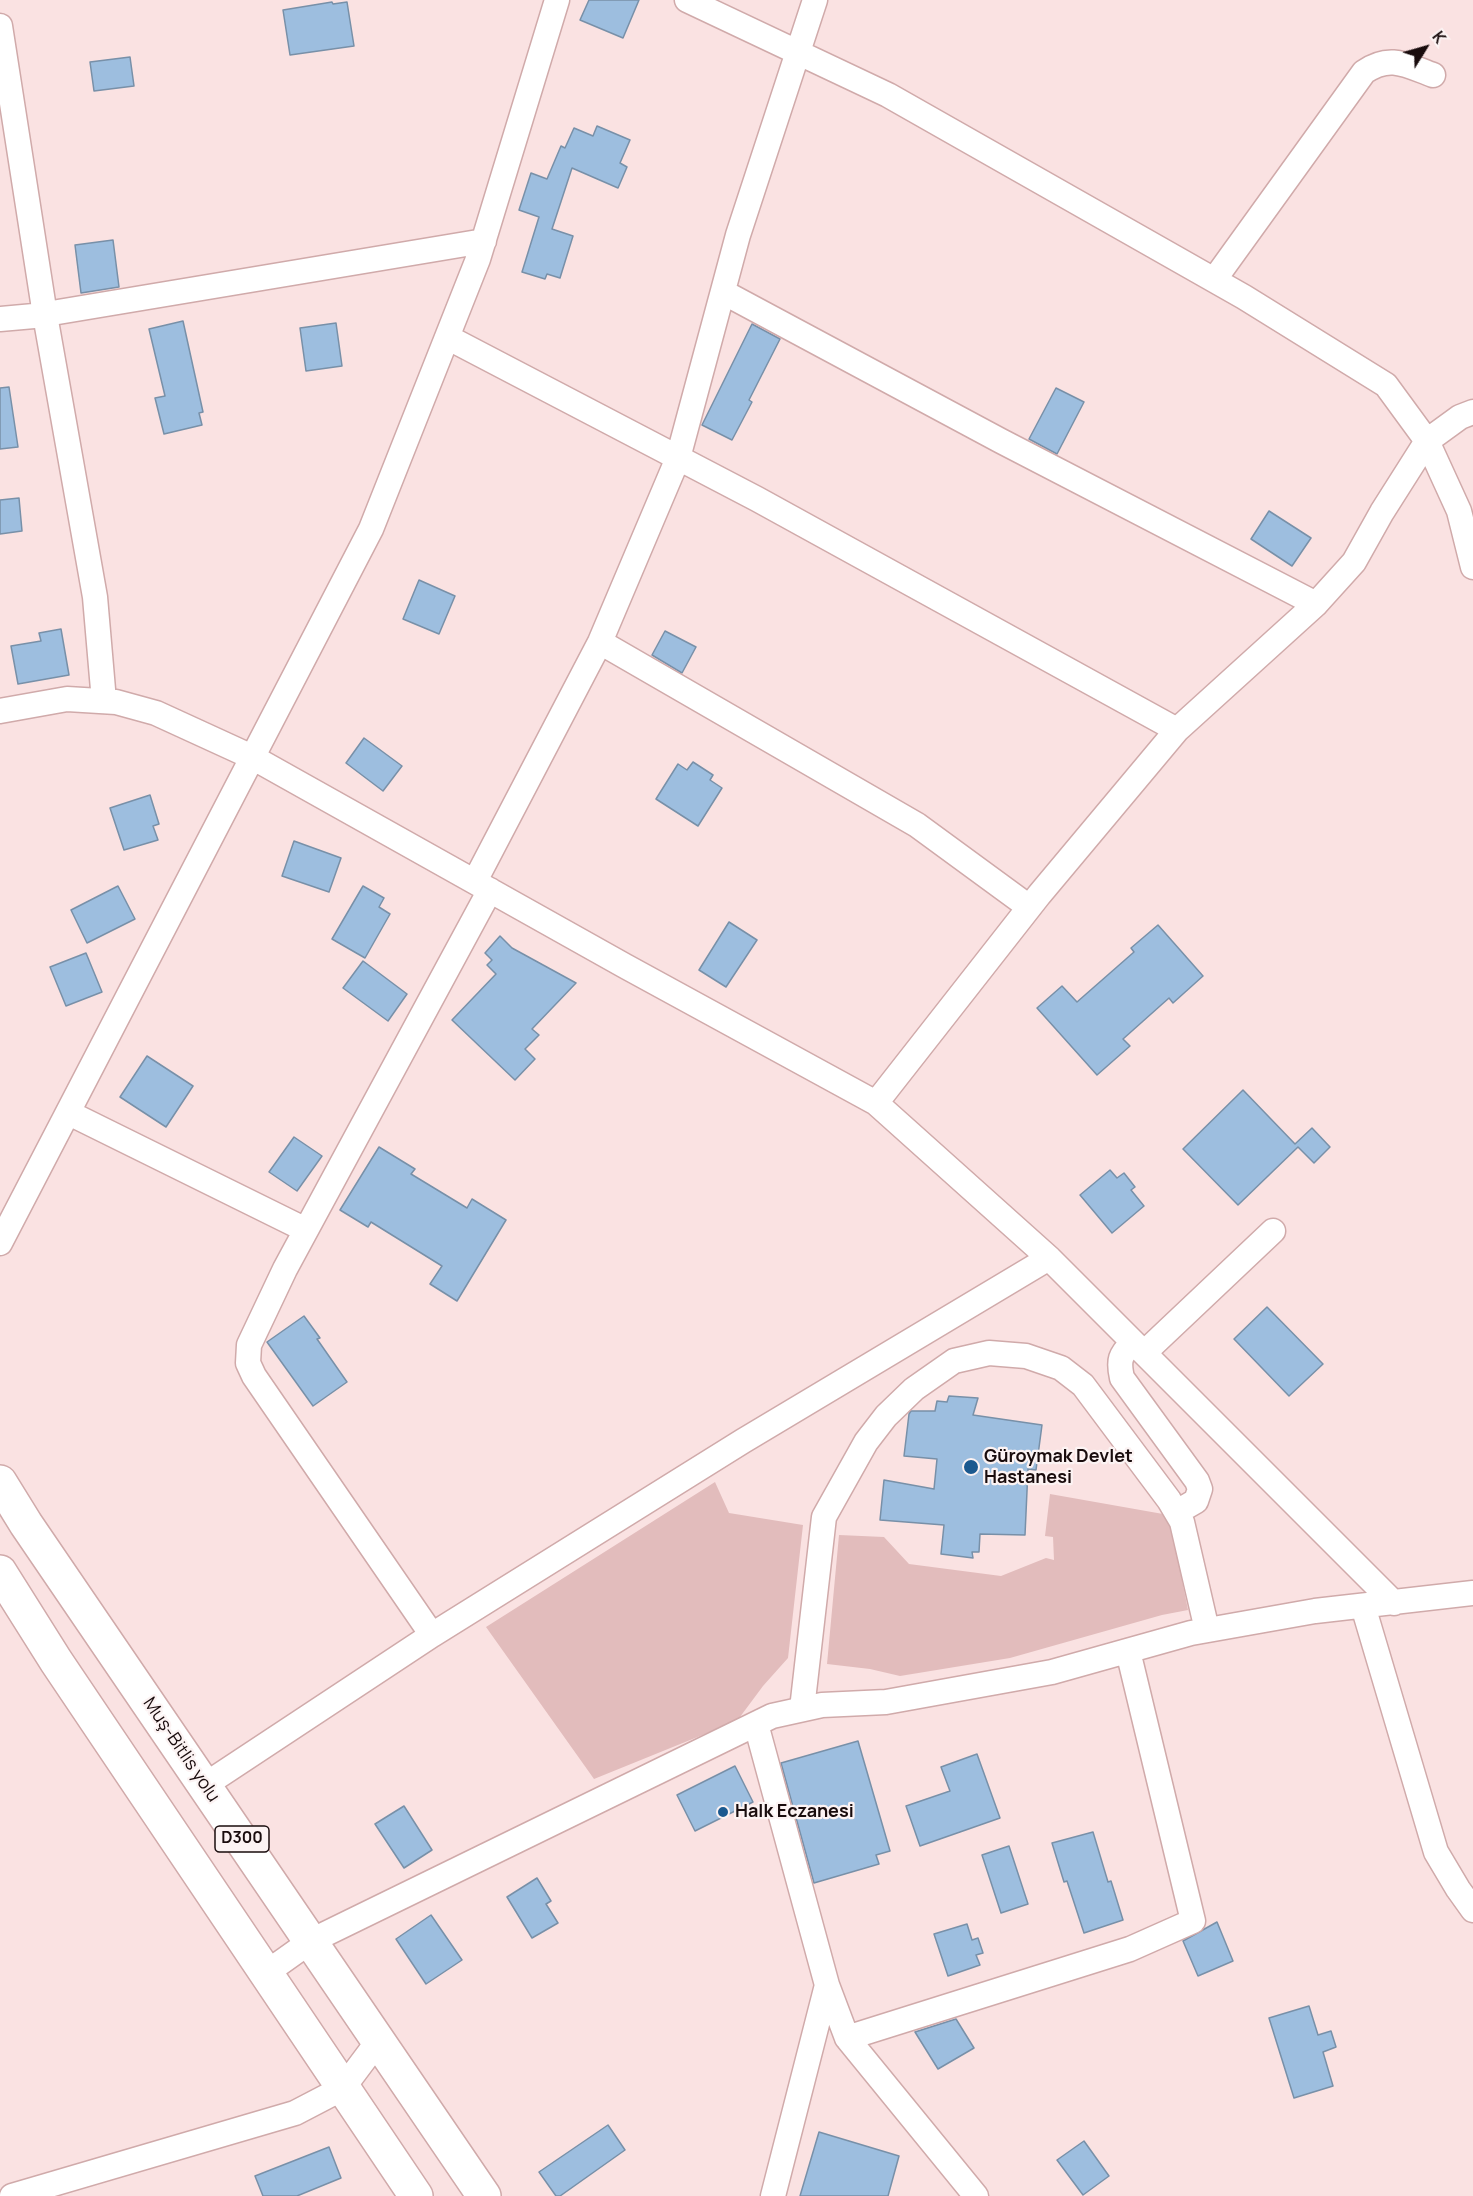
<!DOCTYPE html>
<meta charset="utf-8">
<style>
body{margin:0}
#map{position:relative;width:1473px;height:2196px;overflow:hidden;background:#fae2e2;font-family:Manrope,sans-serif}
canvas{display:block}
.north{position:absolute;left:1395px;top:18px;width:60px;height:60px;-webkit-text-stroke:4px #fcf3f3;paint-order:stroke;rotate:53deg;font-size:16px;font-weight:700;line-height:24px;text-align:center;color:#190c0d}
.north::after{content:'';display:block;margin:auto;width:21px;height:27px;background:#190c0d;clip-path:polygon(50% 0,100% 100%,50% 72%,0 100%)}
</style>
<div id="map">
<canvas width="1473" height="2196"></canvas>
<div class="north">K</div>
</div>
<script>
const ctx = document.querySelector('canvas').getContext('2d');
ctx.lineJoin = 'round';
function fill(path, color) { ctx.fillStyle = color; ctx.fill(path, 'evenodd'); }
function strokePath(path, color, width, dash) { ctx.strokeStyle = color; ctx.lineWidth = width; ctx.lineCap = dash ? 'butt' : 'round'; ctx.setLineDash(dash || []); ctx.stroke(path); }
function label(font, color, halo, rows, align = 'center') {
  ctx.font = font + ' Manrope,sans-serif'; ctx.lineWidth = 4.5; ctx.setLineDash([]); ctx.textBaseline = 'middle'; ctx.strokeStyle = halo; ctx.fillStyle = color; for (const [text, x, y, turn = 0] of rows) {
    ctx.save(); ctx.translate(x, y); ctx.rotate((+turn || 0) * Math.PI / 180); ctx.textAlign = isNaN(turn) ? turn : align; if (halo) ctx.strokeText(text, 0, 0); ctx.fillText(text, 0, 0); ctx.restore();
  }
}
fill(new Path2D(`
 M715,1482L729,1513L803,1525L788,1658L763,1686L737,1721L594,1779L486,1627Z
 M1050,1494L1163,1514L1171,1525L1188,1610L1162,1615L1010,1658L900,1676L870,1669L827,1664L839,1535L884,1537L909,1564L1001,1576L1046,1558L1054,1560L1053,1537L1045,1536Z`), '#e2bcbc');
const building = new Path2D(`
 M589,0H639L623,38L580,20Z
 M332,2L333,4L347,2L354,46L290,55L283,10Z
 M130,57L134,86L94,91L90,62Z
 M597,126L630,140L620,163L627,167L618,188L572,168L552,229L573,236L560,278L547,274L545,279L522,272L539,217L519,210L531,173L547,179L561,146L565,148L574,128L593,136Z
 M113,240L119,287L81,293L75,245Z
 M183,321L203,412L199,413L202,425L164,434L155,398L165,396L149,329Z
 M336,323L342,366L306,371L300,328Z
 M752,324L780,339L749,400L752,402L732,440L702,425Z
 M9,387L18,447L0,449V388Z
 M1056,388L1084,402L1057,454L1029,439Z
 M19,498L22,531L0,534V500Z
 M1269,511L1311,538L1292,566L1251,539Z
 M419,580L455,596L439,634L403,619Z
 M61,629L69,675L18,684L11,646L41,641L39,633Z
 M665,631L696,647L682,673L652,655Z
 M364,738L402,766L383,791L346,763Z
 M693,762L713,775L710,780L722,788L698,826L656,799L678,764L687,770Z
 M150,795L159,824L153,826L158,840L124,850L110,808Z
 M294,841L341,858L329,892L282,876Z
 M118,886L135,919L87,943L71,910Z
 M363,886L384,898L379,907L390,914L365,958L332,939Z
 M729,922L757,940L726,987L699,970Z
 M1158,925L1203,976L1173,1003L1169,998L1123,1039L1130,1046L1097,1075L1037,1008L1062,986L1077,1002L1134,952L1131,948Z
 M500,936L512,948L576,983L532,1029L539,1035L525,1049L535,1059L515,1080L452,1020L496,974L487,965L492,960L485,953Z
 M86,953L102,992L66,1006L50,967Z
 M363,961L407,994L388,1021L343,988Z
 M147,1056L193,1086L166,1127L120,1097Z
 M1243,1090L1295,1144L1312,1128L1330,1147L1314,1163L1298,1147L1238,1205L1183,1149Z
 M294,1137L322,1156L297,1191L269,1172Z
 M379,1147L415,1169L411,1174L467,1208L472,1199L506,1220L457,1301L430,1284L442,1266L371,1222L368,1227L340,1210Z
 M1110,1170L1117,1178L1124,1173L1135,1187L1131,1190L1144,1206L1112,1233L1080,1195Z
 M1267,1307L1323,1364L1289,1396L1234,1339Z
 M304,1316L320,1338L317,1339L347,1382L313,1406L267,1342Z
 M949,1396L978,1398L973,1415L1042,1425L1036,1470L1028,1469L1025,1535L980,1534L979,1552H972L973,1558L941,1554L944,1525L880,1520L884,1480L934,1489L937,1459L904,1456L909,1414L911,1411H935L937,1401L947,1402Z
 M858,1741L890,1851L876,1855L879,1864L814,1883L781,1763Z
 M977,1754L1000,1818L920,1846L906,1806L950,1791L941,1767Z
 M735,1766L753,1802L695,1831L677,1795Z
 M404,1806L432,1850L404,1868L375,1824Z
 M1093,1832L1108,1882L1111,1881L1123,1920L1084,1933L1067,1881L1064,1882L1052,1843Z
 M1009,1846L1028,1904L1001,1913L982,1855Z
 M537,1878L551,1901L546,1904L558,1923L532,1938L507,1897Z
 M431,1915L462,1960L426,1984L396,1939Z
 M1217,1922L1233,1961L1198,1976L1183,1941Z
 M967,1924L972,1940L978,1938L983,1953L976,1955L980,1965L948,1976L934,1934Z
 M1309,2006L1318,2035L1331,2031L1336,2047L1323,2052L1333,2086L1294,2098L1269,2018Z
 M956,2019L974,2048L938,2069L915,2032Z
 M608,2125L625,2150L560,2196H556L539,2172Z
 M819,2132L899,2156L888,2196H800Z
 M1084,2141L1109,2176L1083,2195L1057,2160Z
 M329,2147L341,2178L297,2196H263L255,2176Z`);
fill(building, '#9dbedf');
strokePath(building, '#7890a8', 1.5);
const minor = new Path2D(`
 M687,0L888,95L1244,297L1386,385L1427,441L1459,511L1473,567
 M0,26L45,315L95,597L104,701
 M1214,280L1364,72C1390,54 1406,65 1433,75
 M723,292L1001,441L1316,604
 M0,319L34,316L484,241
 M447,337L757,499L1177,730
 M600,642L917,825L1029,907
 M0,711L67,699L116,702L156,713L252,757L625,966L876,1103L1039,895L1177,730L1316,604L1354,562L1382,512L1427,441L1460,417L1473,412
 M475,881L600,642L678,458L738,235L815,0
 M876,1103L1049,1258L1394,1603
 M69,1113L306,1230
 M0,1243L371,529L478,259L557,0
 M1133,1342C1120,1355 1118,1360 1122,1378L1197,1481L1200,1489L1196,1501L1177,1512
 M1144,1353L1273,1231
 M1363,1606L1436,1852L1458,1889L1473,1910
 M432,1635L254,1376L248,1363L249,1345L285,1269L490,890
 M802,1709L824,1517L866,1442L886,1416L914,1389L954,1361L989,1353L1026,1356L1061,1368L1083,1385L1169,1500L1182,1522L1207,1630
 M756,1724L827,1985L847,2038L1130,1949L1193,1921L1128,1651
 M205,1785L432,1635L743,1441L1049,1258
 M266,1973L311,1941L772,1716L822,1705L886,1702L1052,1672L1191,1633L1315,1611L1473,1593
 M847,2038L976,2196
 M12,2196L295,2113L343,2088L379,2040
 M773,2196L827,1985`);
const highway = new Path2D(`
 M0,1482L26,1524L484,2196
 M0,1572L56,1661L416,2196`);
strokePath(minor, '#d0aaaa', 27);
strokePath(highway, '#d0aaaa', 36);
strokePath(minor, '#fff', 24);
strokePath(highway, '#fff', 33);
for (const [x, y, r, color] of [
 [971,1467,8,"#1b598f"],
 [723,1812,6,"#1b598f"]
]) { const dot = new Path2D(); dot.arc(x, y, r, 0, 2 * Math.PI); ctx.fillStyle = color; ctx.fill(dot); strokePath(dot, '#fcf3f3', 2); }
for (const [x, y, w] of [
 [242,1839,54]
]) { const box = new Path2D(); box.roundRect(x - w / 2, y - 13, w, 26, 4.5); ctx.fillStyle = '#fcf3f3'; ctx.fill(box); strokePath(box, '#190c0d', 1.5); }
label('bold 16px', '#190c0d', null, [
 ["D300",242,1839]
]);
label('bold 18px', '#190c0d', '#fcf3f3', [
 ["Güroymak Devlet",984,1457],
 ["Hastanesi",984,1478],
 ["Halk Eczanesi",735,1812]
], 'left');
label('18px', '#190c0d', '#fcf3f3', [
 ["Muş-Bitlis yolu",181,1750,56]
]);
</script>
